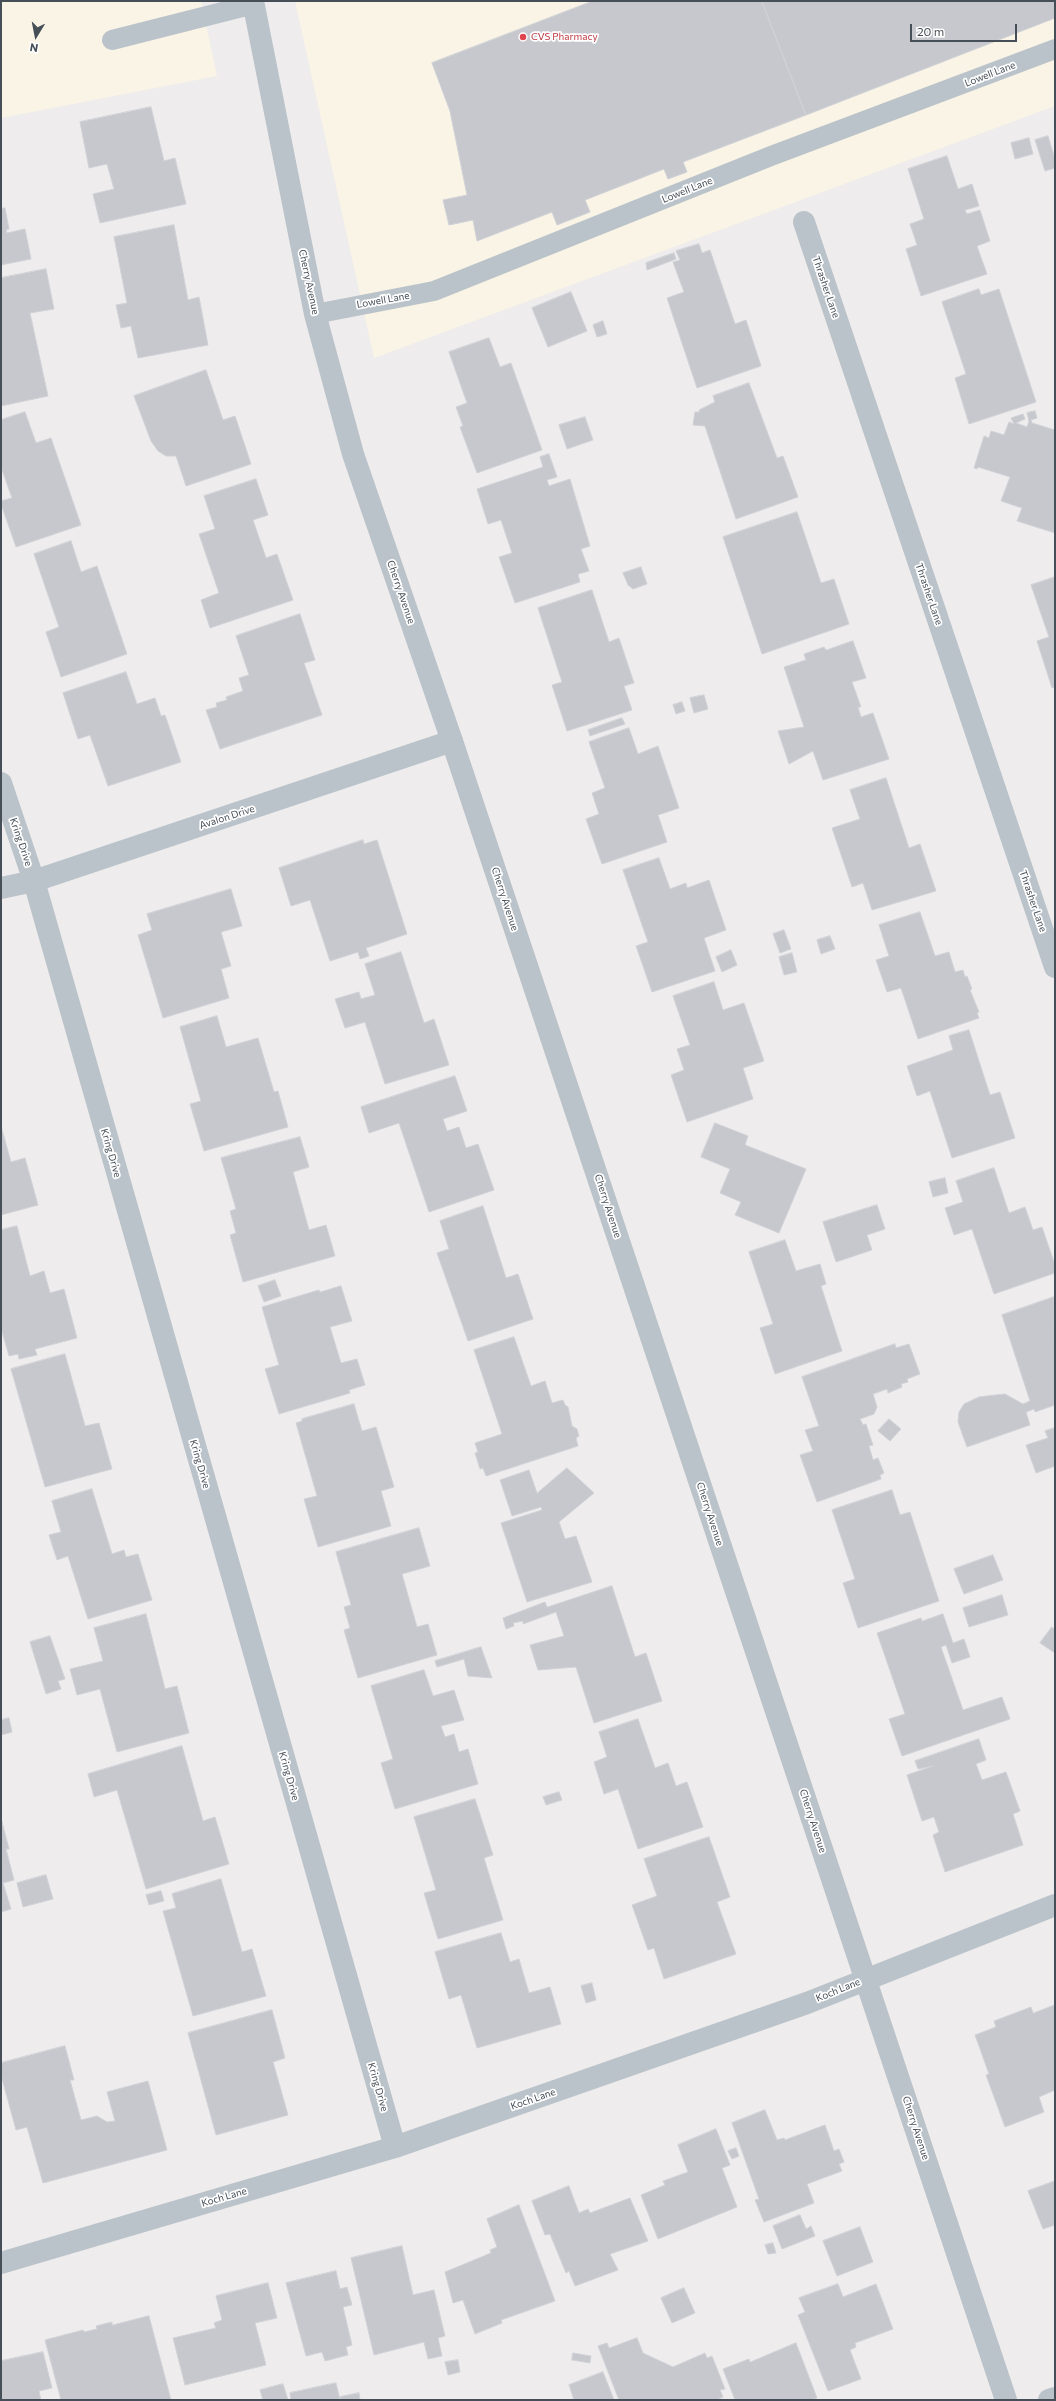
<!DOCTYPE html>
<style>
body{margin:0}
#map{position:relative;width:1056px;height:2401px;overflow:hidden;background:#eeecec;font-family:Commissioner,sans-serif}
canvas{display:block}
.frame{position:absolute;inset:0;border:2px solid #464f57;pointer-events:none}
.north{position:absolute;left:16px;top:16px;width:40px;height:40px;-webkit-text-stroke:3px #fff;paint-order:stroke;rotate:190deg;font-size:11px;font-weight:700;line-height:16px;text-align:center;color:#464f57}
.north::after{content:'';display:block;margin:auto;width:14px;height:18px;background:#464f57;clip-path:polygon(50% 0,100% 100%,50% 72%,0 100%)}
.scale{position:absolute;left:910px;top:24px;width:107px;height:18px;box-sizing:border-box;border:2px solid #464f57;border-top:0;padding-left:5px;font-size:12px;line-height:14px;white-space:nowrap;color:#464f57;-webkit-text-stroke:3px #fff;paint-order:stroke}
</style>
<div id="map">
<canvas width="1056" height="2401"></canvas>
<div class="frame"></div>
<div class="north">N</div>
<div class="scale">20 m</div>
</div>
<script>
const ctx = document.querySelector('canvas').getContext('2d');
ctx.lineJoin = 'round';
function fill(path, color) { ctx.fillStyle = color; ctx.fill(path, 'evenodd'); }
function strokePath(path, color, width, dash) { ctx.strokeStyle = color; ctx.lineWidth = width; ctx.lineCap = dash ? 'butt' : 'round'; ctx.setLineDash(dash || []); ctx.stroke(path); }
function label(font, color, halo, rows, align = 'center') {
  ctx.font = font + ' Commissioner,sans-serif'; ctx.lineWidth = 3.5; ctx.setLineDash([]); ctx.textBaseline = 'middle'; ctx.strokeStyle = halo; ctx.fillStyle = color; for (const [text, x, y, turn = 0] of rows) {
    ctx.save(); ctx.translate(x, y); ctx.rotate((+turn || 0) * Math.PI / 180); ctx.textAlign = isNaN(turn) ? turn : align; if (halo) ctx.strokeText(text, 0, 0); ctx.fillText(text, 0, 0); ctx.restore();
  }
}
fill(new Path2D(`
 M1,1H201L217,76L1,118Z
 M295,1H1055V106L374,358Z`), '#f9f4e5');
const building = new Path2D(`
 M593,1H762L806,115L683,162L687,172L668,179L664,169L585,200L590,212L557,225L552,212L477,241L473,220L449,225L443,200L467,195L450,111L432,63Z
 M762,1H1055V18L806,115Z
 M151,107L164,161L175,158L186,204L100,223L93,194L114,189L107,164L89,168L80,122Z
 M1048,136L1055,159V168L1045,171L1035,140Z
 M1029,138L1033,154L1015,159L1011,143Z
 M947,156L958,189L972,184L979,206L965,210L967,214L980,210L990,241L977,246L987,274L921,296L906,249L917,245L910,224L924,219L908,169Z
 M1,208H5L9,229L6,230L7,233L25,229L31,259L1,265Z
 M174,225L188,300L199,297L208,345L138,358L131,326L121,328L116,305L127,303L114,237Z
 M699,244L702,253L710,250L735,324L746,320L761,366L697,388L667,298L684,292L673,262L680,260L676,251Z
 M674,253L676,259L647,270L646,263Z
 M46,269L54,309L30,313L48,396L1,406V278Z
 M979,289L981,295L999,289L1036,402L969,424L955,378L966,374L942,302Z
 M571,292L587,331L548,347L532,308Z
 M603,321L607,334L597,337L593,325Z
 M489,338L500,367L511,363L542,450L477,473L460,427L463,426L456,407L467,403L449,352Z
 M206,370L223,420L235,416L251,464L186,486L176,456H166L158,451L151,441L134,396Z
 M749,383L777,458L783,456L798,497L736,519L705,426L693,425L695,412H700L699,410L715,402L713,396Z
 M1035,411L1037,418L1031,420L1032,423L1055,430V533L1017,521L1022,508L1001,501L1010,477L978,467L977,469L974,468L984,436L989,438L991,431L1004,435L1009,422L1014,424L1011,418L1023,414L1025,419L1016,423L1027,427L1029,421L1027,413Z
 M25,412L36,443L51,438L81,525L16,547L1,504V501L12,498L1,467V420Z
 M585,417L593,440L567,449L559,425Z
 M549,454L557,477L547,480L549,486L570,479L590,546L581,549L589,571L578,574L580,582L515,603L499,557L512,553L501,520L488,524L477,489L543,467L540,457Z
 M256,479L268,515L253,520L266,558L277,554L293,600L210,628L201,600L219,593L199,534L215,529L204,496Z
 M797,512L821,583L834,579L849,624L762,654L723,537Z
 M71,541L81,572L97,566L127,654L61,677L46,632L59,627L34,554Z
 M641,567L647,584L633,589L628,585L623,573Z
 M1055,577V687L1052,688L1037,641L1049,637L1031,585Z
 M592,590L609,642L619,638L634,683L624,686L632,710L567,731L552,685L562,682L538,608Z
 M300,614L315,660L304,663L322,715L220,749L206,710L217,707L216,703L227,700L226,697L243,691L239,678L249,675L236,636Z
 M853,641L866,678L852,682L861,707H858L861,717L873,713L889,759L823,780L813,751L789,764L778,731L804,727L784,667L806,660L804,654L824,647L826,650Z
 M126,672L137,704L155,698L161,716L165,715L181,762L108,786L90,735L78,739L63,693Z
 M704,695L708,709L694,713L690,698Z
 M682,702L685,711L676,714L673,705Z
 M622,718L625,724L590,736L588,730Z
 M629,728L638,754L658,746L679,808L658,815L667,842L602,864L586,819L599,814L592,793L605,788L589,742Z
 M886,778L909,848L920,844L936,891L872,910L863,883L852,887L832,828L860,819L850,790Z
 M363,840L364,844L377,840L407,934L366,948L369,956L360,959L358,952L330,961L310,900L291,906L279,868Z
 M659,858L670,889L686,883L687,888L709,880L726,930L704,938L715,971L652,992L636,946L648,942L623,870Z
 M231,889L242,926L221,932L231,966L221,969L229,998L163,1018L138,935L152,930L147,914Z
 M920,912L935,956L949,952L955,972L963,970L965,977L967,976L972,989L970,990L979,1012L977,1013L979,1018L918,1039L901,988L887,992L876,960L889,956L879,925Z
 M784,930L791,949L780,953L773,934Z
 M830,936L835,949L821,954L817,940Z
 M731,950L737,965L722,972L716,957Z
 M401,952L424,1023L434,1019L449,1065L385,1084L365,1022L345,1028L335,999L359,992L361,999L375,995L365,964Z
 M792,953L797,972L784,975L779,957Z
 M714,982L723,1010L744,1003L764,1061L743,1068L753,1099L687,1122L671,1075L684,1070L677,1049L690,1045L673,996Z
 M217,1016L226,1047L258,1038L274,1092L278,1091L288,1127L204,1151L190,1104L201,1101L180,1027Z
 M969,1030L990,1095L1000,1092L1015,1138L952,1158L930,1091L917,1096L907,1066L953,1050L949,1036Z
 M455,1076L467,1111L443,1119L447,1131L459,1127L466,1148L478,1144L494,1190L429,1212L399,1123L369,1133L361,1107Z
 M715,1123L748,1136L745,1145L806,1169L779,1233L735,1215L741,1202L720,1193L730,1169L701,1157Z
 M1,1126L11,1162L25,1158L38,1205L1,1215Z
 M300,1137L309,1167L293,1172L309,1230L326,1225L335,1256L243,1282L230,1235L236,1233L230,1211L236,1209L221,1158Z
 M994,1168L1009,1213L1025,1207L1033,1230L1042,1227L1055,1265V1273L994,1294L972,1229L954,1235L945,1208L963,1202L956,1181Z
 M945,1178L948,1193L933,1197L929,1182Z
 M877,1205L885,1229L867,1235L872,1250L836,1262L823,1222Z
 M483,1206L506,1278L518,1274L533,1319L468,1341L437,1253L449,1249L440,1221Z
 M17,1226L30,1276L44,1271L50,1293L64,1289L77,1338L35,1349L37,1355L19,1359L18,1354L9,1356L1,1328V1230Z
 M785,1240L796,1271L820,1264L826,1284L821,1286L842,1351L775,1374L760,1328L773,1324L749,1252Z
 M275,1280L281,1296L264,1302L258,1286Z
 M341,1286L352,1321L330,1327L341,1363L357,1359L365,1385L349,1390L350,1393L279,1414L265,1369L279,1365L262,1307L319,1290L320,1292Z
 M1054,1297L1055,1405L1035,1412L1034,1409L1026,1412L1030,1425L967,1447L958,1422L959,1412L964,1404L979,1397L995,1395L1005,1394L1023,1404L1030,1401L1002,1315Z
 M514,1337L531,1386L545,1381L552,1403L563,1400L565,1405L568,1407L572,1426L577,1429L579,1436L576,1438L578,1446L486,1476L483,1468L480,1469L475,1453L478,1452L475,1443L502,1434L474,1350Z
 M895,1344L896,1348L909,1344L920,1374L907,1379L908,1382L901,1384L902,1387L888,1393L887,1389L873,1394L877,1407L874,1414L860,1419L863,1425L866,1424L873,1445L869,1446L873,1460L878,1458L884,1473L880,1475L881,1479L817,1502L800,1455L813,1451L805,1430L819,1426L802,1377Z
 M65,1354L85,1426L99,1423L112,1469L45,1487L11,1369Z
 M354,1404L362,1431L376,1427L394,1487L381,1491L391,1526L318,1547L304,1499L317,1496L296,1423L302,1421V1419Z
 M889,1419L901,1429L890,1441L878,1431Z
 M1055,1428V1466L1036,1473L1026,1445L1048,1438L1045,1431Z
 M567,1468L594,1493L559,1522L565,1539L576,1536L592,1582L527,1602L501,1523L542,1510L541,1507L512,1516L500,1480L529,1470L537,1493Z
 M92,1489L112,1554L124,1550L126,1557L138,1554L152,1600L88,1619L68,1556L57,1560L49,1535L61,1532L52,1501Z
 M892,1490L900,1515L910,1512L939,1601L858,1628L843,1583L855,1579L832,1510Z
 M419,1528L430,1566L402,1574L417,1627L428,1624L437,1655L358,1678L344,1630L350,1628L344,1607L351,1605L336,1552Z
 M993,1555L1003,1580L964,1594L954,1569Z
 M612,1586L635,1657L646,1653L662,1701L594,1723L576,1667L538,1670L530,1645L564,1636L556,1612L523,1624V1621L513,1623L514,1626L506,1629L503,1618L545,1602L547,1607Z
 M1002,1595L1008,1615L969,1627L963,1608Z
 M146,1614L165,1689L177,1686L189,1733L117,1752L100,1689L77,1695L70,1669L103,1661L94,1628Z
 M943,1614L953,1643L964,1639L970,1657L952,1663L946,1645L941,1647L963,1710L1002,1697L1010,1719L902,1756L889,1719L905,1714L877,1633L921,1618L922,1621Z
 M1052,1627L1055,1630V1653L1040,1643Z
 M50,1636L65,1679L58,1681L61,1689L46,1694L30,1642Z
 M481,1647L492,1678L468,1676L464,1659L437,1667L435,1661Z
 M424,1670L433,1696L454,1690L464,1720L441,1726L445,1737L454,1734L459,1752L468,1749L478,1784L395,1809L381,1763L393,1759L371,1686Z
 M9,1718L12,1732L1,1735V1720Z
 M638,1719L655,1768L668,1763L676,1786L687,1782L703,1827L638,1849L618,1789L604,1794L594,1762L607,1757L599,1732Z
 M979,1739L986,1760L976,1764L982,1780L1006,1772L1020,1811L1013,1814L1023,1845L945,1872L933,1835L939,1832L934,1817L922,1821L907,1775L933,1766L918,1769L915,1761Z
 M182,1746L203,1821L215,1817L229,1864L146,1889L117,1790L94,1797L88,1774Z
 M559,1792L562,1800L546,1805L543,1797Z
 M475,1799L493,1855L484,1858L503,1920L438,1939L424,1893L436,1890L414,1817Z
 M1,1818L9,1849H6L14,1880L3,1883L11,1909L1,1912Z
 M709,1837L730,1897L717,1902L736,1954L664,1979L654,1948L648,1950L632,1905L657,1896L644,1859Z
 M46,1875L53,1899L23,1907L17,1883Z
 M221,1879L242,1952L252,1949L266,1996L193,2016L163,1911L176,1908L172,1894Z
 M161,1891L164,1901L149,1905L146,1895Z
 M501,1933L510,1962L519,1959L529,1993L550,1987L561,2024L477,2048L461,1995L449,1999L435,1952Z
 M592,1983L596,2000L586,2003L581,1986Z
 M1055,2005V2090L1039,2097L1044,2112L1005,2127L986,2075L989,2074L975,2035L996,2027L994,2021L1031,2007L1033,2013Z
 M272,2010L285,2058L273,2062L288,2115L216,2135L188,2033Z
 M65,2046L74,2080H70L81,2120L97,2116L107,2122L115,2121L107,2092L148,2081L167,2150L43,2183L27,2127L16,2130L1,2075V2063Z
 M765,2110L777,2140L784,2138L785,2140L825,2125L834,2151L839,2149L844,2162L839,2164L842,2171L807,2184L814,2203L764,2222L755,2200L759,2199L732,2123Z
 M716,2129L730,2165L722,2168L737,2207L658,2239L641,2195L665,2185L663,2181L688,2172L678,2145Z
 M736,2148L739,2156L732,2159L728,2151Z
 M1055,2181V2225L1043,2229L1028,2191Z
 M569,2186L579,2213L588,2209L590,2213L630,2198L648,2241L610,2254L618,2270L575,2286L569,2271L566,2273L550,2234L545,2235L532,2201Z
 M519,2205L555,2301L501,2320L502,2323L475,2334L463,2300L453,2303L445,2272L491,2253L490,2250L497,2247L487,2219Z
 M800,2215L806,2229L811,2226L815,2236L782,2249L773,2226Z
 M860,2227L873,2262L837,2276L823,2241Z
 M773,2243L776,2253L768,2254L765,2245Z
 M402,2246L413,2295L434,2290L445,2336L438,2338L442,2356L428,2359L424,2342L374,2355L351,2258Z
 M336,2271L340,2289L347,2287L352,2305L343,2307L352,2345L346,2347L348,2355L325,2361L322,2352L306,2356L286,2283Z
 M268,2283L277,2318L255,2323L266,2365L185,2385L173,2338L216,2328L214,2323L222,2320L216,2296Z
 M838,2284L843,2297L876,2284L893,2329L855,2343L856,2347L850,2350L861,2379L828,2391L798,2315L805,2312L799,2298Z
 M684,2288L695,2313L672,2323L661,2298Z
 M149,2316L171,2400H61L45,2340L83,2330L84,2332L97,2329L96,2326L112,2322V2325Z
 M637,2338L643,2353L673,2367L705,2353L707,2358L712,2356L725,2389L720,2390L723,2397L716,2400H619L598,2346L607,2343L609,2348Z
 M796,2343L817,2398L810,2400H735L723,2369L749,2359L750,2362Z
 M43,2352L52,2388L39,2391L41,2400H1V2361Z
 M573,2353L591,2356L590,2363L572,2360Z
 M458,2360L460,2372L448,2375L445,2362Z
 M603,2372L614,2400H574L569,2385Z
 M336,2383L340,2400H291L290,2393Z
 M283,2384L288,2400H263L260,2390Z
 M359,2393L360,2400H341L340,2397Z`);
fill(building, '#c7c8ce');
strokePath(building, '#d0d2d7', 1);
strokePath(new Path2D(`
 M112,40L254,4
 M315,314L434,291L771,156L1055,49`), '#bbc3ca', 20);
strokePath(new Path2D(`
 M804,222L1055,967
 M1,783L34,881L395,2147
 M1,888L34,881L452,741
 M1,2263L395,2147L807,2003L1055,1905
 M1049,2400L1055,2398`), '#bbc3ca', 22);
strokePath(new Path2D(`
 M253,1L315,314L353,454L452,741L1006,2400`), '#bbc3ca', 22);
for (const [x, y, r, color] of [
 [523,37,4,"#e0444e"]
]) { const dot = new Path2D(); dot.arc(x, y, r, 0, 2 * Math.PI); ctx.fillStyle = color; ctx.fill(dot); strokePath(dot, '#fff', 1.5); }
label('10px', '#be3a42', '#fff', [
 ["CVS Pharmacy",531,37]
], 'left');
label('10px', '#464f57', '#fff', [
 ["Lowell Lane",990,74,-21],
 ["Lowell Lane",687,190,-22],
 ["Cherry Avenue",309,282,78],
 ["Thrasher Lane",826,287,71],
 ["Lowell Lane",383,300,-10],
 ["Cherry Avenue",401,592,71],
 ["Thrasher Lane",929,594,71],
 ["Avalon Drive",227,817,-18],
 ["Kring Drive",21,842,71],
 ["Cherry Avenue",505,899,72],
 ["Thrasher Lane",1033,901,71],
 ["Kring Drive",111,1153,74],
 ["Cherry Avenue",608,1206,72],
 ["Kring Drive",200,1464,74],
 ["Cherry Avenue",710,1514,72],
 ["Kring Drive",289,1776,74],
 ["Cherry Avenue",813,1821,72],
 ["Koch Lane",838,1990,-22],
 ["Kring Drive",378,2087,74],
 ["Koch Lane",533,2099,-19],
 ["Cherry Avenue",916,2128,72],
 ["Koch Lane",224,2197,-16]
]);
</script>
